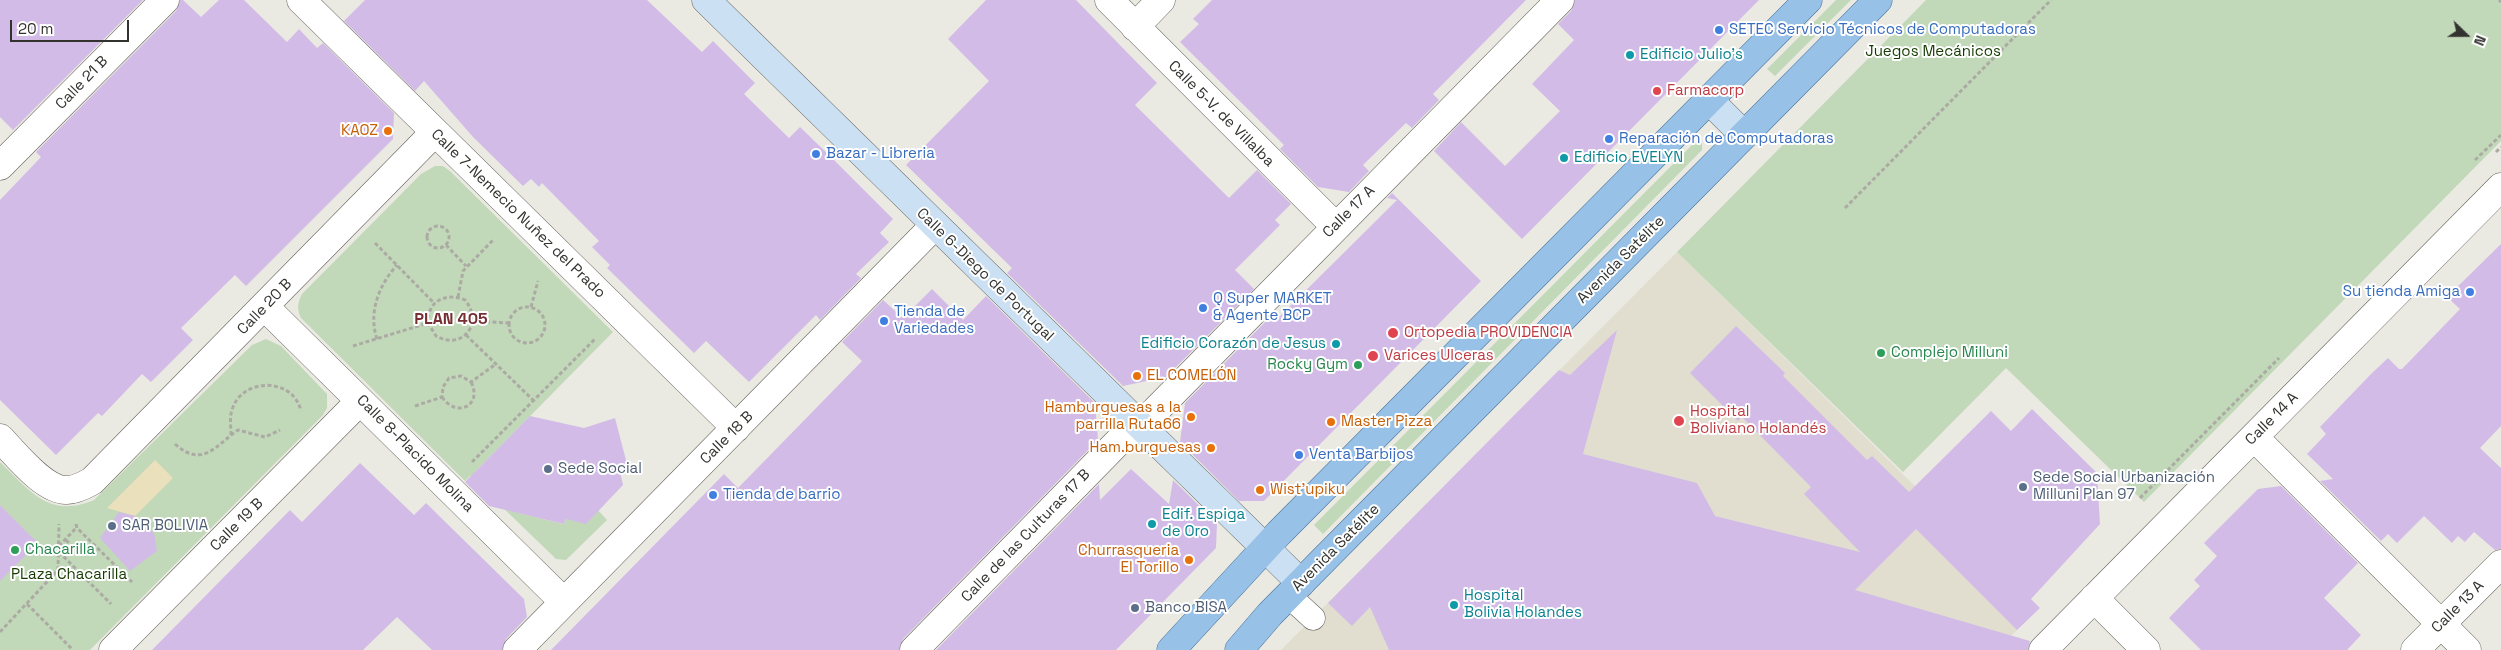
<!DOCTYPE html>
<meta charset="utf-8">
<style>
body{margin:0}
#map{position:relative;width:2501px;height:650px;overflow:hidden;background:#ebeae2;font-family:"Space Grotesk",sans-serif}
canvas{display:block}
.north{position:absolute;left:2441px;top:10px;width:50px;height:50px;-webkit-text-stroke:4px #fff;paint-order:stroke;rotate:112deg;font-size:14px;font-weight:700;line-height:20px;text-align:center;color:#32322f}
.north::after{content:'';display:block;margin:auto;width:18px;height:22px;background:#32322f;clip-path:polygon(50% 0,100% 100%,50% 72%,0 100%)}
.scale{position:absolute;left:10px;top:20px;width:119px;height:22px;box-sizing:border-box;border:2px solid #32322f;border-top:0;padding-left:6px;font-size:15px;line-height:18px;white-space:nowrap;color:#32322f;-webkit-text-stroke:4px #fff;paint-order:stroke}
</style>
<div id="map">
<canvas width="2501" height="650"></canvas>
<div class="north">N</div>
<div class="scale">20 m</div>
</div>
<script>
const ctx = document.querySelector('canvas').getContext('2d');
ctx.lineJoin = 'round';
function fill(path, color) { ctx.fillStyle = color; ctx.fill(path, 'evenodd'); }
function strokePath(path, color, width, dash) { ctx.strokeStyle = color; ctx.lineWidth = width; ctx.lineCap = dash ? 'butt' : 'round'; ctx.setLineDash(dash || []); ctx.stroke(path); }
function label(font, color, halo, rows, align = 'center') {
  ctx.font = font + ' "Space Grotesk",sans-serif'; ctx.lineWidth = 4; ctx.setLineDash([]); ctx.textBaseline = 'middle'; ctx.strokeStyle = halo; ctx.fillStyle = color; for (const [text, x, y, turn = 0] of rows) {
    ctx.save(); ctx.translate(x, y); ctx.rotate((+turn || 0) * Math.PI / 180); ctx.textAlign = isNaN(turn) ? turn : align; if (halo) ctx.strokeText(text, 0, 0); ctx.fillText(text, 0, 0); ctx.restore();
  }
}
fill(new Path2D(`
 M1677,252L2039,608L1997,650H1281L1427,503L1439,502L1457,473Z`), '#e1ded0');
fill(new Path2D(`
 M1836,0H1851L1775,76L1767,69Z
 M1926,0H2501V141L2144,502L2006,368L1903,472L1677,252Z
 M1699,141L1702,143V150L1323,534L1314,525L1695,142Z
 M435,166H443L450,171L613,332L475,472L519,513L564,524L566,519L598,510L607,520L566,560L556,559L553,556L470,476L465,481L301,318C297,310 297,303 302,294L421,174Z
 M266,339L281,346L327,394V408L323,415L90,650H0V462C30,491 49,519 94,500L252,345Z`), '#c2d9b9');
fill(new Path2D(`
 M155,460L173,478L135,516L107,508Z`), '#eae0bb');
fill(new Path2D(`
 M0,0H143L13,130L0,117Z
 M180,0H183L201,17L219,0H244L287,42L299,29L317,48L323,43L394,113L393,139L246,286L235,275L181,328L193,340L151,382L142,374L102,416L98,413L56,455L0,400V200L41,157L36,152L176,11Z
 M365,0H647L702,52L713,41L755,83L744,94L789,138L800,127L831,157L893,219L880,233L889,242L856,274L861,278L820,320L816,315L749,382L706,341L694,353L607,268L610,265L592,247L599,241L542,183L539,187L531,179L523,186L473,137L424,81L415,91L344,21Z
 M986,0H1076L1157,83L1135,105L1229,198L1257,170L1291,204L1275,220L1280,225L1235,270L1254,289L1166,377L1123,386L1007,273L1012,268L906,165L989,81L948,39Z
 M1212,0H1526L1433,94L1439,100L1412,128L1406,123L1363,165L1369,171L1349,192L1318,187L1280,149L1284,145L1180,42L1199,24L1193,19Z
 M1575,0H1759L1522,239L1434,151L1461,122L1505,166L1560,111L1532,84L1574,40L1558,24L1571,11Z
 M1392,193L1481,281L1264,501H1239L1180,442L1185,403L1276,311L1280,316L1397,200L1387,198Z
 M2501,244V426L2480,448L2501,468V549L2495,550L2474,532L2465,542L2458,536L2452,543L2424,516L2397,543L2388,534L2381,541L2320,481L2333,479L2307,454L2326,434L2320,427L2371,374L2388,358L2399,369H2402L2460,309L2447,297Z
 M932,289L963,320L986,296L1095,403L1098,440L903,639L899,650H551L724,474L738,488L862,361L842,342L883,300L903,318Z
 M1736,326L1785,373L1783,376L1867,460L1872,456L1909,492L1991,411L2011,431L2032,409L2097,473L2100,524L2031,599L2040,608L2017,630L1916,529L1855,590L2030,641L2028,650H1389L1370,607L1352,626L1328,603L1559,370L1570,375L1617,330L1583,454L1697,483L1715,516L1860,552L1804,494L1811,487L1742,417L1738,421L1690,373Z
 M530,416L584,428L615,418L627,464L619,467L623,485L586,524L566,519L564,524L489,506L465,482Z
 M360,463L414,515L426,503L524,599L527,617L506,639L502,650H432L397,617L363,650H152L290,510L302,522Z
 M1131,469L1169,504L1173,480L1217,523L1216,548L1116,650H936L1099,484L1100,500Z
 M2281,486L2358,563L2324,598L2361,635L2347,650H2201L2169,618L2200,586L2194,580L2217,556L2204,543L2258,489Z
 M0,505L38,543L0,581Z
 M119,512L135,516L154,533L157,551L130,571L100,538Z`), '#d2bce7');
const lane = new Path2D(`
 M1289,596L1313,618`);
const street = new Path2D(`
 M301,0L736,428
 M1109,0L1335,226
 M1135,27L1161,0
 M0,166L165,0
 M265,307L564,602
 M2254,437L2467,650
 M0,438C15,453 44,491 67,490C76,490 85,485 92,481L435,132
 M2094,598L2146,650
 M113,650L360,401
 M517,650L935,225
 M914,650L1118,442L1155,411L1560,0
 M2043,650L2501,187
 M2415,650L2501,564`);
const secondary = new Path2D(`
 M706,0L1301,583
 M1709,100L1744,135`);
const primary = new Path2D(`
 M1171,650L1279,533L1808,0
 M1239,650L1270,614L1878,0`);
strokePath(lane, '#62615a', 25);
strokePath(street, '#62615a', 29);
strokePath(secondary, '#62615a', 29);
strokePath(primary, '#47749c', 29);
strokePath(new Path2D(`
 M2499,0L2501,2
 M2496,152L2501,147
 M2475,160L2501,135
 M1845,208L2051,0
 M427 237a11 11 0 1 1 22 0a11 11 0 1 1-22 0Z
 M375,243L434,303
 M446,245L466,266
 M458,297L463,271L494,239
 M531,307L538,281
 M509 325a18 18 0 1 1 36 0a18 18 0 1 1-36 0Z
 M473,321L509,323
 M466,335L533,400
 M377,339C368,312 379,285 397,265
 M353,346L428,323L436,336C463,351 484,323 465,300C446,292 427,301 428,323
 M442,397C457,419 483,405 471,382
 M415,406L442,397L443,387L449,378L461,376L471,382L496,364
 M231,435C231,426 229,416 233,407C244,378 293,377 301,411
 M175,444C203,469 216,445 238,430L265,437L280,430
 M472,462L595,339
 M2140,498L2279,358
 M76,524L77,528L132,582
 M66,540L72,546
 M59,546L77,527
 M59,552L111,604
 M27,604L73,650
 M0,632L58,570L59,524`), '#ababa4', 3, [4, 2.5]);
strokePath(lane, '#fff', 24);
strokePath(street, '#fff', 28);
strokePath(secondary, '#cbe0f3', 28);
strokePath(primary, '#98c1e7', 28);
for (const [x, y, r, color] of [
 [1719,30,5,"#3f7fe0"],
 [1630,55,5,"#0f9aa8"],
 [1657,91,5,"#e0444e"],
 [388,131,5,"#e8710a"],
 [1609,139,5,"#3f7fe0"],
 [816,154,5,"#3f7fe0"],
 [1564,158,5,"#0f9aa8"],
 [2470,292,5,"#3f7fe0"],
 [1203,308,5,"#3f7fe0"],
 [884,321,5,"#3f7fe0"],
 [1393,333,6,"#e0444e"],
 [1336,344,5,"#0f9aa8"],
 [1881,353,5,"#2e9e5b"],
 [1373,356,6,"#e0444e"],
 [1358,365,5,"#2e9e5b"],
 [1137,376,5,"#e8710a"],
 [1191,417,5,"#e8710a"],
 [1679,421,6,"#e0444e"],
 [1331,422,5,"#e8710a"],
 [1211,448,5,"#e8710a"],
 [1299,455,5,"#3f7fe0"],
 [548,469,5,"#5c6f8a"],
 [2023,487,5,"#5c6f8a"],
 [1260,490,5,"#e8710a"],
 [713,495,5,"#3f7fe0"],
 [1152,524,5,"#0f9aa8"],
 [112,526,5,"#5c6f8a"],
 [15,550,5,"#2e9e5b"],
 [1189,560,5,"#e8710a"],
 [1454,605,5,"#0f9aa8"],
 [1135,608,5,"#5c6f8a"]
]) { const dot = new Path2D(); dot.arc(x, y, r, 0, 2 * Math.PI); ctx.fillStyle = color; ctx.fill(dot); strokePath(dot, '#fff', 2); }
label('15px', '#366cbe', '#fff', [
 ["SETEC Servicio Técnicos de Computadoras",1729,30],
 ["Reparación de Computadoras",1619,139],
 ["Bazar - Libreria",826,154],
 ["Su tienda Amiga",2460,292,"right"],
 ["Q Super MARKET",1213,299],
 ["& Agente BCP",1213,316],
 ["Tienda de",894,312],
 ["Variedades",894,329],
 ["Venta Barbijos",1309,455],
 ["Tienda de barrio",723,495]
], 'left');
label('15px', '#153a00', '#fff', [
 ["Juegos Mecánicos",1933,52],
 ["PLaza Chacarilla",69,575]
]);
label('15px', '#0d838f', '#fff', [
 ["Edificio Julio's",1640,55],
 ["Edificio EVELYN",1574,158],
 ["Edificio Corazón de Jesus",1326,344,"right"],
 ["Edif. Espiga",1162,515],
 ["de Oro",1162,532],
 ["Hospital",1464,596],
 ["Bolivia Holandes",1464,613]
], 'left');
label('15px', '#32322f', '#fff', [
 ["Calle 21 B",82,83,-46],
 ["Calle 5-V. de Villalba",1221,114,45],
 ["Calle 17 A",1349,212,-45],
 ["Calle 7-Nemecio Nuñez del Prado",518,214,44],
 ["Avenida Satélite",1621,260,-45],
 ["Calle 6-Diego de Portugal",985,275,44],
 ["Calle 20 B",265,307,-46],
 ["Calle 14 A",2272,419,-45],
 ["Calle 18 B",727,438,-45],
 ["Calle 8-Placido Molina",415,454,45],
 ["Calle 19 B",237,525,-45],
 ["Calle de las Culturas 17 B",1026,536,-46],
 ["Avenida Satélite",1336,548,-45],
 ["Calle 13 A",2458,607,-45]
]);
label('15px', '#be3a42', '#fff', [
 ["Farmacorp",1667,91],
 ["Ortopedia PROVIDENCIA",1404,333],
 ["Varices Ulceras",1384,356],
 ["Hospital",1690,412],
 ["Boliviano Holandés",1690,429]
], 'left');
label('15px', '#c56008', '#fff', [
 ["KAOZ",378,131],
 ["EL COMELÓN",1147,376,"left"],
 ["Hamburguesas a la",1181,408],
 ["parrilla Ruta66",1181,425],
 ["Master Pizza",1341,422,"left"],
 ["Ham.burguesas",1201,448],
 ["Wist'upiku",1270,490,"left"],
 ["Churrasqueria",1179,551],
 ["El Torillo",1179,568]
], 'right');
label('15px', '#27864d', '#fff', [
 ["Complejo Milluni",1891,353],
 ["Rocky Gym",1348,365,"right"],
 ["Chacarilla",25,550]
], 'left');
label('15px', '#4e5e75', '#fff', [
 ["Sede Social",558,469],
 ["Sede Social Urbanización",2033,478],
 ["Milluni Plan 97",2033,495],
 ["SAR BOLIVIA",122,526],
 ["Banco BISA",1145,608]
], 'left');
label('bold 16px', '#762f33', '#fff', [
 ["PLAN 405",451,320]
]);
</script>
